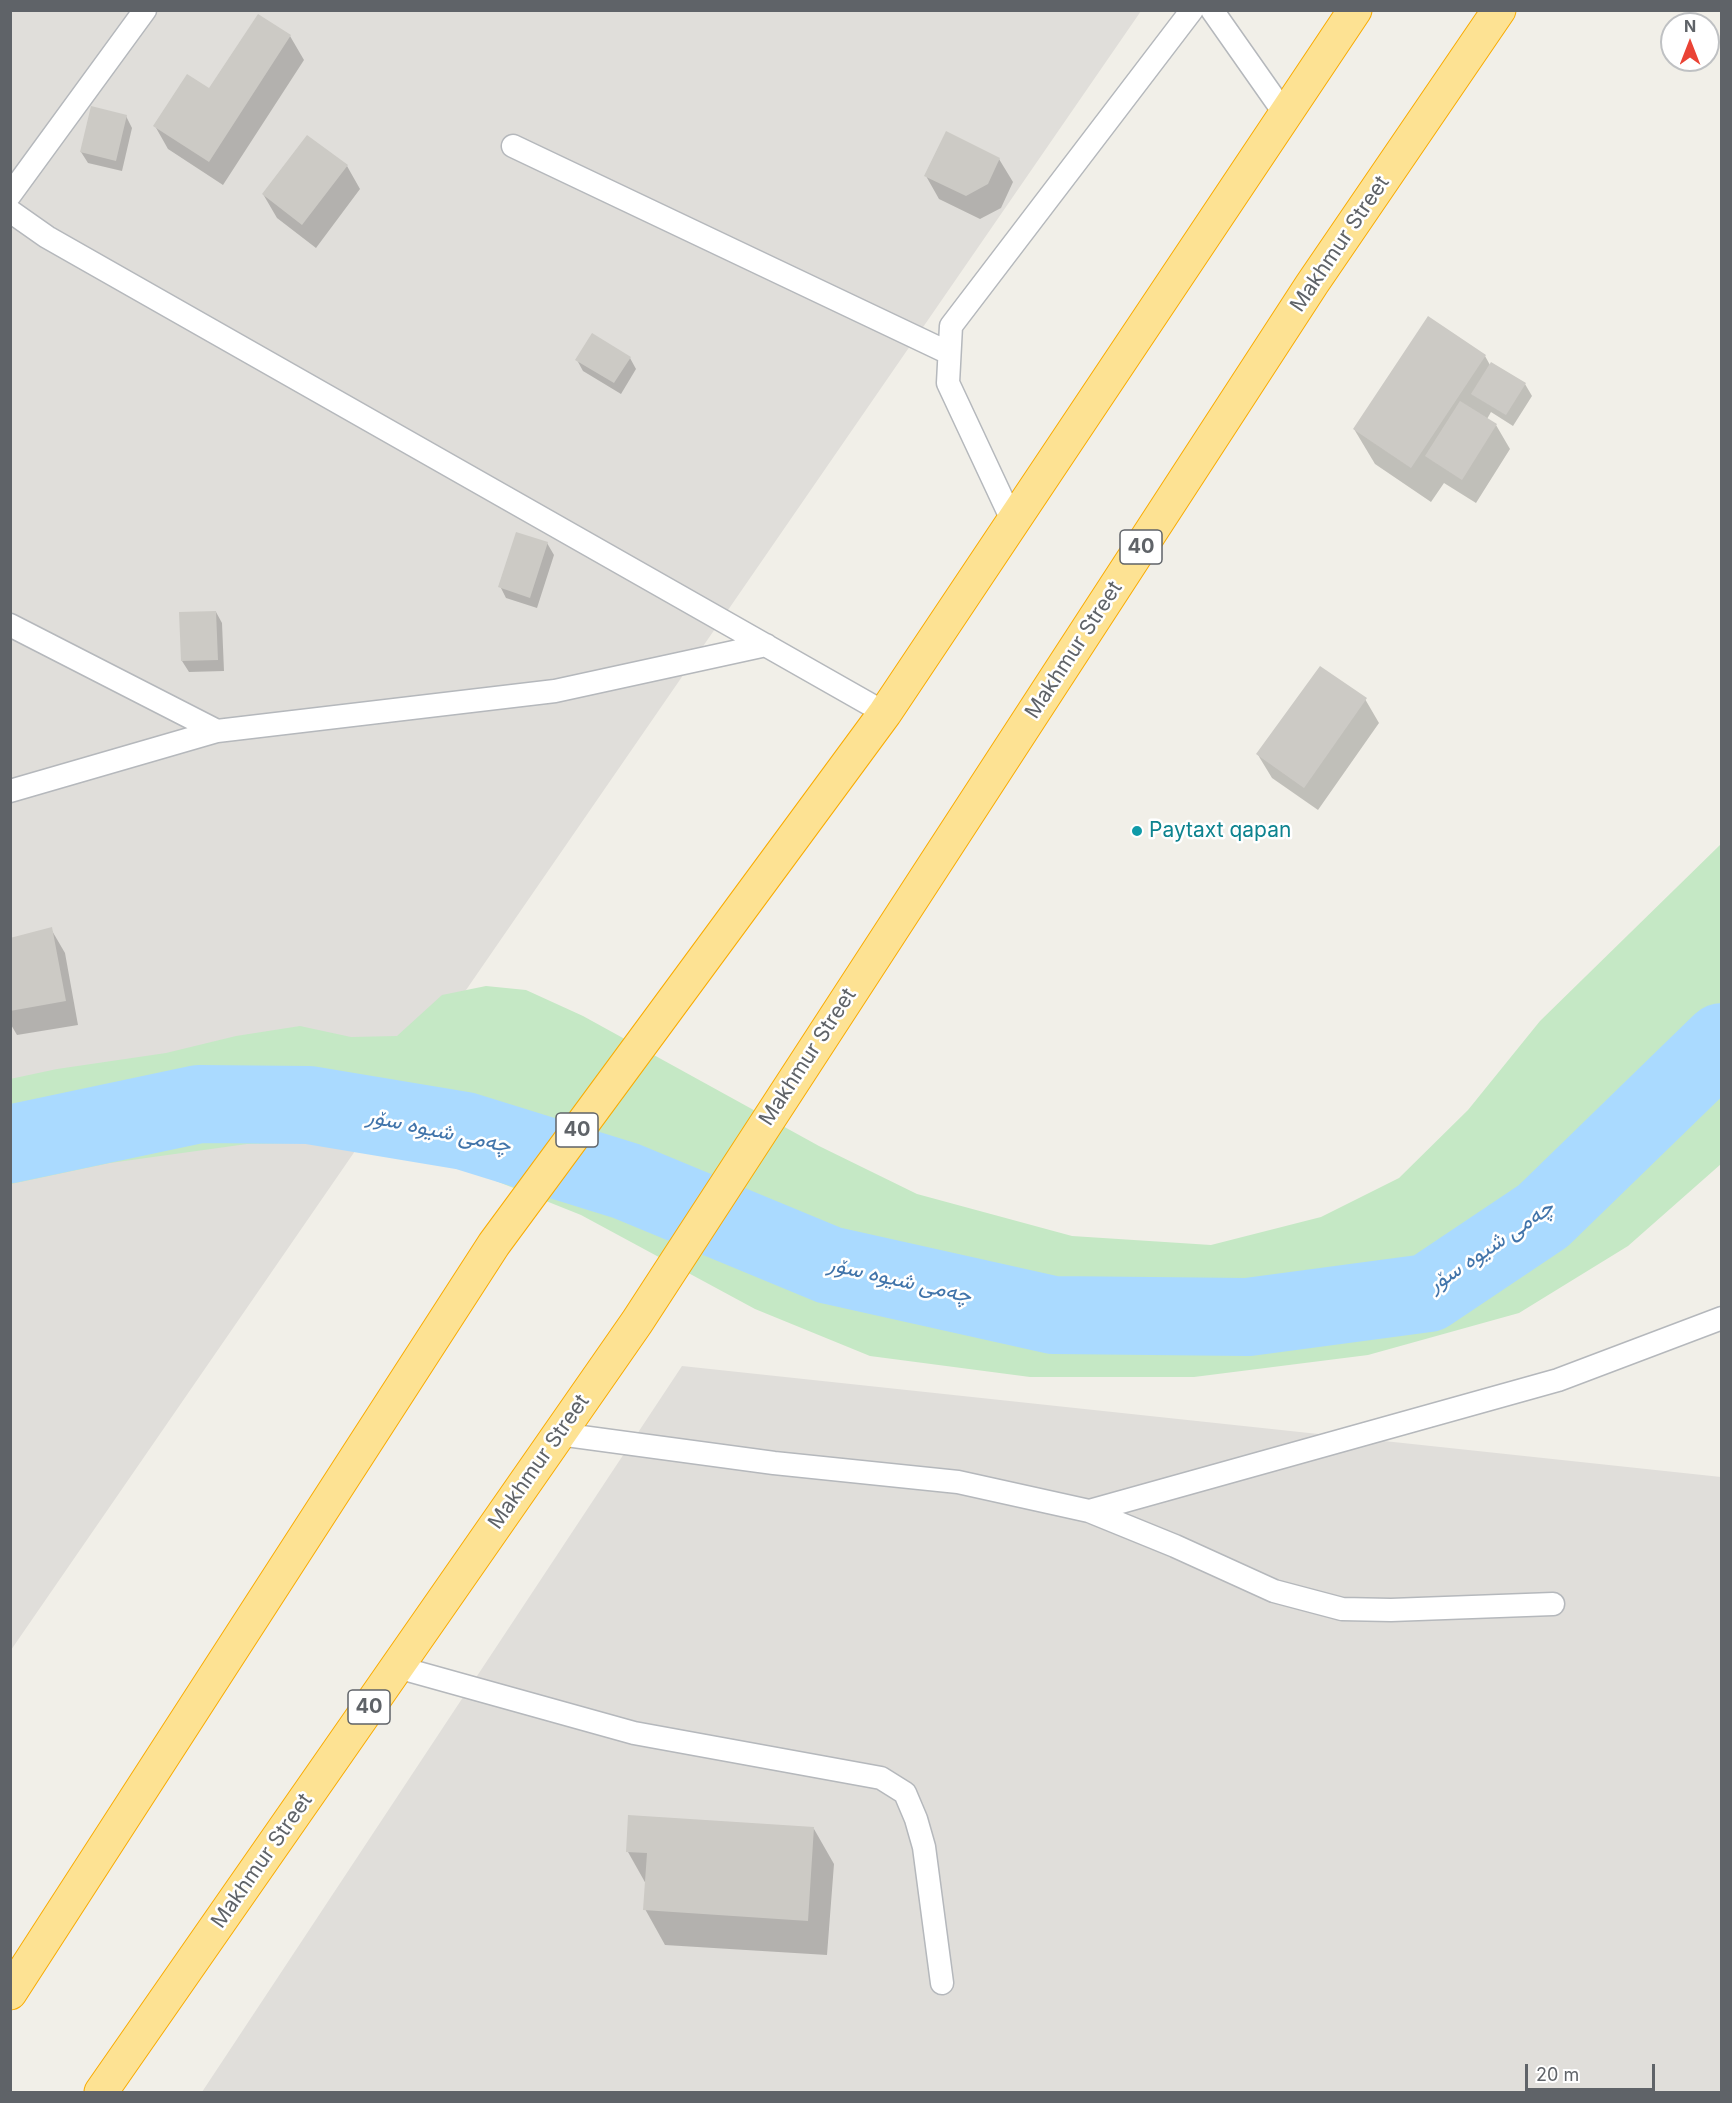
<!DOCTYPE html>
<meta charset="utf-8">
<style>
body{margin:0}
#map{position:relative;width:1732px;height:2103px;overflow:hidden;background:#f1efe8;font-family:Inter,sans-serif}
canvas{display:block}
.frame{position:absolute;inset:0;border:12px solid #5f6368;pointer-events:none}
.north{position:absolute;left:1660px;top:12px;width:60px;height:60px;box-sizing:border-box;background:#fff;border:2px solid #bfc1c3;border-radius:50%;rotate:0deg;font-size:16px;font-weight:700;line-height:24px;text-align:center;color:#5f6368}
.north::after{content:'';display:block;margin:auto;width:21px;height:27px;background:#ea4335;clip-path:polygon(50% 0,100% 100%,50% 72%,0 100%)}
.scale{position:absolute;left:1525px;top:2064px;width:130px;height:27px;box-sizing:border-box;border:3px solid #5f6368;border-top:0;padding-left:8px;font-size:18px;line-height:21px;white-space:nowrap;color:#5f6368;-webkit-text-stroke:4px #fff;paint-order:stroke}
</style>
<div id="map">
<canvas width="1732" height="2103"></canvas>
<div class="frame"></div>
<div class="north">N</div>
<div class="scale">20 m</div>
</div>
<script>
const ctx = document.querySelector('canvas').getContext('2d');
ctx.lineJoin = 'round';
function fill(path, color) { ctx.fillStyle = color; ctx.fill(path, 'evenodd'); }
function strokePath(path, color, width, dash) { ctx.strokeStyle = color; ctx.lineWidth = width; ctx.lineCap = dash ? 'butt' : 'round'; ctx.setLineDash(dash || []); ctx.stroke(path); }
function label(font, color, halo, rows, align = 'center') {
  ctx.font = font + ' Inter,Vazirmatn,sans-serif'; ctx.lineWidth = 5; ctx.setLineDash([]); ctx.textBaseline = 'middle'; ctx.strokeStyle = halo; ctx.fillStyle = color; for (const [text, x, y, turn = 0] of rows) {
    ctx.save(); ctx.translate(x, y); ctx.rotate((+turn || 0) * Math.PI / 180); ctx.textAlign = isNaN(turn) ? turn : align; if (halo) ctx.strokeText(text, 0, 0); ctx.fillText(text, 0, 0); ctx.restore();
  }
}
fill(new Path2D(`
 M11,11H1141L11,1650Z
 M682,1366L1721,1477V2092H202Z`), '#e0deda');
fill(new Path2D(`
 M1721,844V1164L1628,1246L1519,1313L1368,1355L1194,1377H1030L870,1356L755,1309L581,1215L431,1155L353,1142L247,1144L110,1163L11,1184L10,1079L57,1069L166,1053L236,1036L300,1026L351,1037L397,1036L442,995L486,986L526,990L583,1016L819,1146L917,1194L1072,1236L1211,1245L1321,1217L1399,1178L1468,1110L1540,1021Z`), '#c5e8c5');
fill(new Path2D(`
 M290,36L304,60L223,185L168,149L155,126Z
 M126,116L132,128L122,171L88,163L81,152Z
 M999,159L1013,182L1001,208L980,219L939,199L926,176Z
 M347,166L360,189L316,248L277,218L263,194Z
 M1429,318L1485,356L1490,365L1492,364L1525,384L1532,396L1513,426L1491,412L1487,419L1496,425L1510,449L1476,503L1444,483L1431,502L1375,464L1354,429Z
 M630,358L636,369L621,394L583,371L577,360Z
 M547,543L554,555L537,608L506,598L500,586Z
 M216,612L222,623L224,671L189,672L182,661Z
 M1365,699L1379,723L1318,810L1272,778L1258,755Z
 M51,929L65,953L78,1025L17,1035L10,1023V939Z
 M814,1829L834,1864L827,1955L665,1945L645,1909L646,1884L628,1852Z`), '#0003');
strokePath(new Path2D(`
 M10,1144L199,1104L309,1105L465,1131L626,1181L829,1265L1053,1315L1248,1317L1428,1293L1543,1216L1722,1042`), '#aadaff', 78);
fill(new Path2D(`
 M258,14L291,35L209,162L153,126L187,74L209,88Z
 M91,106L127,115L116,161L80,152Z
 M946,131L1000,158L988,184L966,196L924,176Z
 M307,135L348,165L302,225L262,194Z
 M1428,316L1486,355L1411,468L1353,429Z
 M592,333L631,357L614,383L575,360Z
 M1491,362L1526,383L1506,415L1471,394Z
 M1460,401L1497,424L1462,480L1425,456Z
 M516,532L548,542L530,598L498,587Z
 M216,611L218,660L181,661L179,612Z
 M1320,666L1367,698L1304,788L1256,754Z
 M52,927L66,1001L10,1011V938Z
 M628,1815L814,1827L808,1921L643,1910L647,1853L626,1852Z`), '#cccac5');
const lane = new Path2D(`
 M1212,10L1285,114
 M513,146L949,353
 M10,195L145,10
 M10,211L47,237L885,713
 M1013,522L948,383L951,326L1192,10
 M10,625L217,731
 M10,791L217,731L555,691L766,645
 M559,1434L774,1463L958,1482L1089,1511L1175,1546L1274,1591L1342,1609L1391,1610L1553,1604
 M1089,1511L1558,1380L1722,1318
 M397,1667L634,1733L881,1778L905,1793L916,1819L924,1847L942,1983`);
const highway = new Path2D(`
 M10,1993L494,1244L885,713L1355,10
 M101,2092L637,1322L1312,284L1499,10`);
strokePath(lane, '#b5b8bc', 25);
strokePath(highway, '#f9ab00', 35);
strokePath(lane, '#fff', 22);
strokePath(highway, '#fde293', 33);
for (const [x, y, r, color] of [
 [1137,831,6,"#0f9aa8"]
]) { const dot = new Path2D(); dot.arc(x, y, r, 0, 2 * Math.PI); ctx.fillStyle = color; ctx.fill(dot); strokePath(dot, '#fff', 2); }
for (const [x, y, w] of [
 [1141,547,42],
 [577,1130,42],
 [369,1707,42]
]) { const box = new Path2D(); box.roundRect(x - w / 2, y - 17, w, 34, 4.5); ctx.fillStyle = '#fff'; ctx.fill(box); strokePath(box, '#5f6368', 1.5); }
label('bold 20px', '#5f6368', null, [
 ["40",1141,547],
 ["40",577,1130],
 ["40",369,1707]
]);
label('21px', '#5f6368', '#fff', [
 ["Makhmur Street",1340,244,-56],
 ["Makhmur Street",1074,650,-57],
 ["Makhmur Street",808,1057,-57],
 ["Makhmur Street",539,1462,-55],
 ["Makhmur Street",262,1861,-55]
]);
label('21px', '#0d838f', '#fff', [
 ["Paytaxt qapan",1149,831]
], 'left');
label('italic 22px', '#4174aa', '#fff', [
 ["چەمی شیوە سۆر",439,1131,12],
 ["چەمی شیوە سۆر",1491,1246,-34],
 ["چەمی شیوە سۆر",900,1280,13]
]);
</script>
